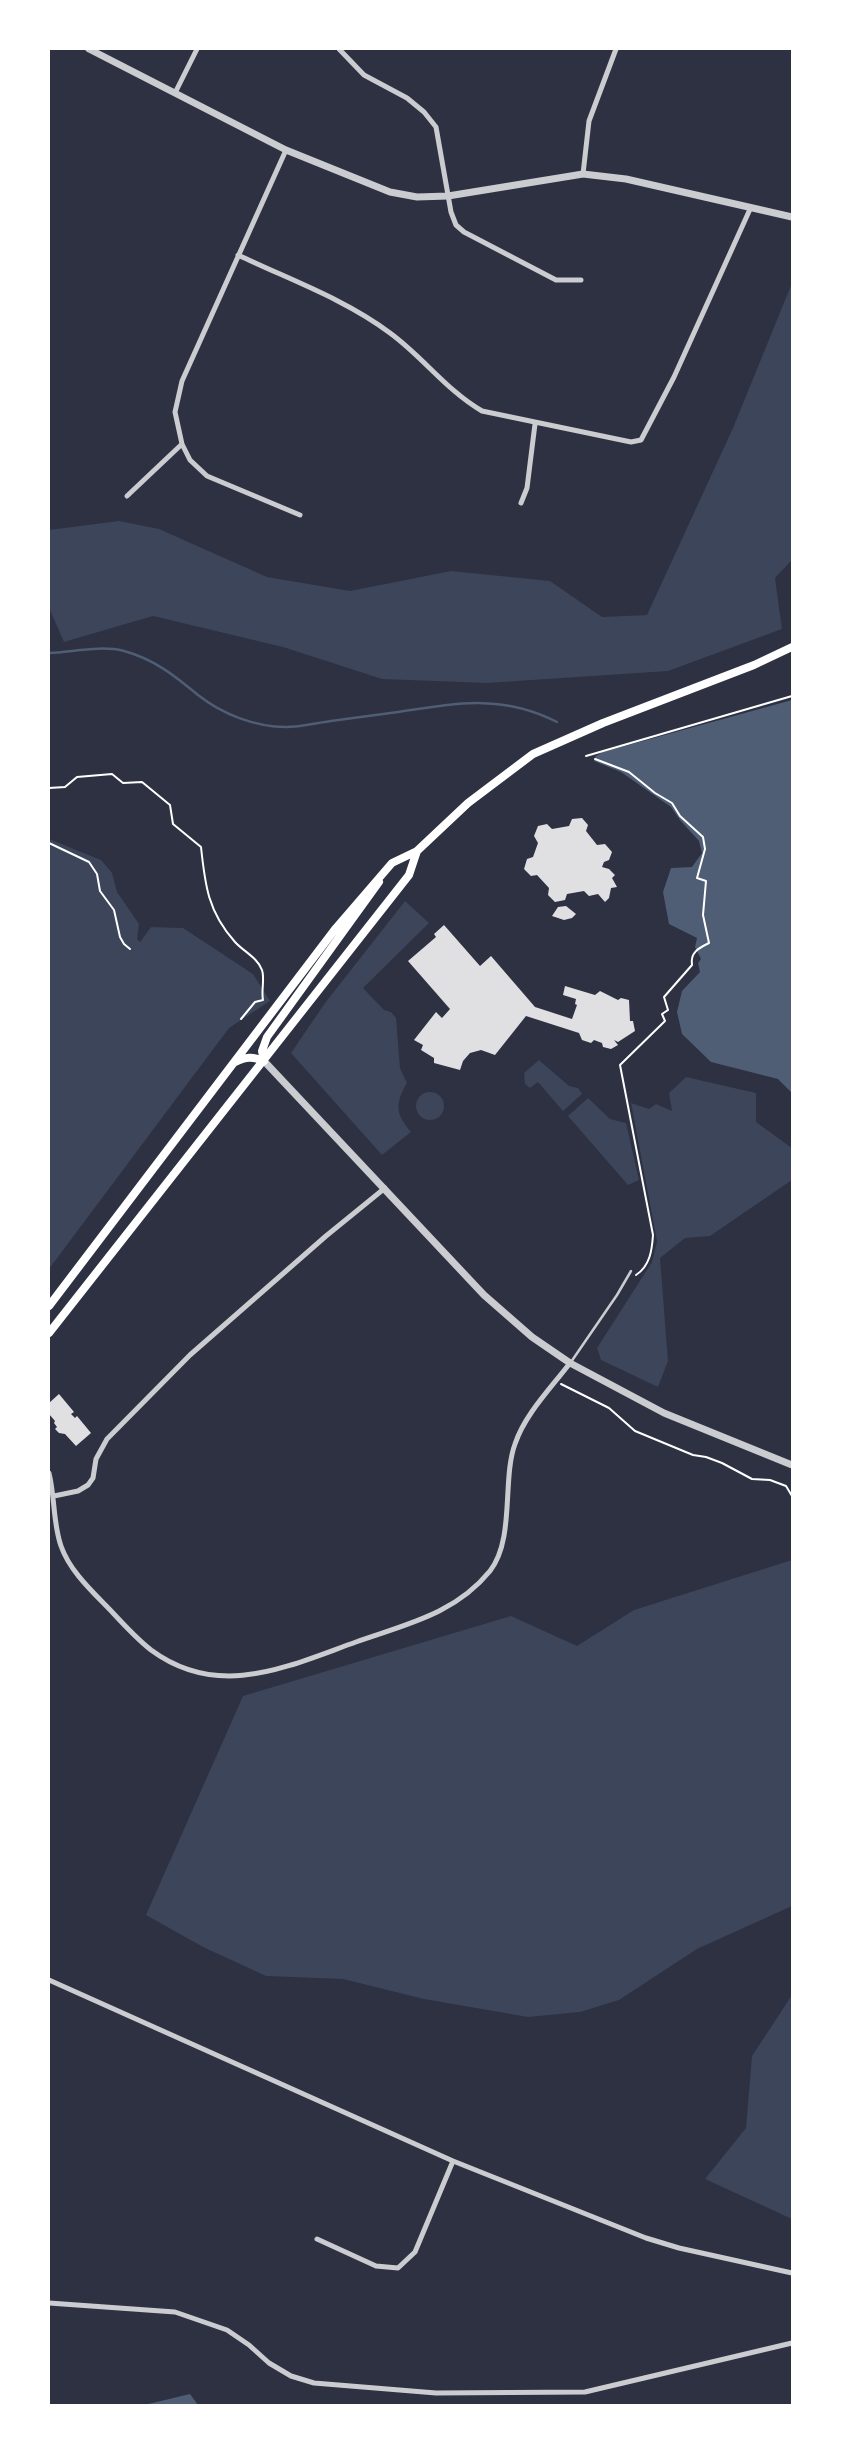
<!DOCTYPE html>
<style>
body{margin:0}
#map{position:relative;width:841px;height:2454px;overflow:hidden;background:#2d3142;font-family:"PT Sans Narrow",sans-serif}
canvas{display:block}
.frame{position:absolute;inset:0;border:50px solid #fff;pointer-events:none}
</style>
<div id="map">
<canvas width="841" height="2454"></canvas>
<div class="frame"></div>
</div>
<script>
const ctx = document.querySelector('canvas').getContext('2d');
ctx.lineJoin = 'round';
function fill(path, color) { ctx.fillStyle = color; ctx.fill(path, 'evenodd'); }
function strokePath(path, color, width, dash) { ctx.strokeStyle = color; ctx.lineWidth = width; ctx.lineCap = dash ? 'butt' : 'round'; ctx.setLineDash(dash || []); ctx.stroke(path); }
fill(new Path2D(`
 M792,283V560L775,578L782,629L668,671L487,683L382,679L283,647L153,616L64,642L49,608V530L119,521L159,529L267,577L350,591L451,571L550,581L602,617L647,615L733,428Z
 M49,839L101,860L112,873L117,892L139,924L137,939L140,942L151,927L183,928L253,974L270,1001L229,1028L49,1269Z
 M405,901L429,923L363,988L384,1010L391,1012L396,1018L400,1068L407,1083C395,1104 395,1113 411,1132L382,1155L291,1053L325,1003Z
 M539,1060L569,1086L578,1088L582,1094L563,1111L538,1082L530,1088L525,1084L524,1073Z
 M686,1077L756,1093V1122L792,1148V1180L710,1236L685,1238L660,1258L668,1361L658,1387L601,1360L597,1348L652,1262L657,1241L631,1103L649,1109L656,1104L672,1111L669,1093Z
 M416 1106a14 14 0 1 1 28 0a14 14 0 1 1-28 0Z
 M588,1098L610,1119L626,1123L639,1180L628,1185L568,1116Z
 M792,1560V1906L697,1949L619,2000L580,2012L528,2017L424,1999L343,1979L266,1976L203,1947L146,1915L243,1696L511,1616L577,1646L634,1610Z
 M792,1995V2219L705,2179L746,2128L752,2056Z`), '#3c4559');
fill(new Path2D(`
 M792,700V1093L778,1079L711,1062L682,1034L677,1012L682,991L700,972L698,963L701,959L695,947L697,938L669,924L663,892L671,868L692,867L702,853L699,841L680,820L671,807L621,772L594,761L596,756L603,752Z
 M190,2394L198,2405H144Z`), '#4f5d75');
strokePath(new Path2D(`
 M49,653C73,652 100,645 124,651C154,659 175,676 198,695C222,714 255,727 286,727C300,727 316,723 331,721C353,718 376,715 398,712C456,703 503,694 557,722`), '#4f5d75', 2.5);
fill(new Path2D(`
 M582,818L588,825L586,831L597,845L605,844L612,852L609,860L604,862L602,867L609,869L615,875L612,878L617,887L611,888L609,898L605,902L598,894L589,896L584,891L567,894L565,900L555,902L548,895L549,888L537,875L531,876L524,869L527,859L533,857L538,843L534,836L538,826L547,824L552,829L569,826L572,819Z
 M566,906L576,914L572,918L564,920L552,916L558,907Z
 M444,925L480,966L491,956L535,1007L572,1019L577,1005L575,1004L576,999L563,995L565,986L595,995L600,991L618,1000L621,998L629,1000L630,1021H633L635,1031L618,1042L614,1040L618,1045L611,1049L603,1047L602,1043L594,1040L591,1043L582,1040L579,1033L526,1016L495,1055L481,1050L470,1053L463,1061L460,1070L434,1063V1058L421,1050L423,1045L414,1040L436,1012L442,1018L450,1009L408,961L436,937L434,934Z
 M59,1394L74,1412L71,1414L75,1418L77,1416L91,1433L76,1446L65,1434L59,1433L55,1429L57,1427L54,1423L55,1421L49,1414V1403Z`), '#e0e0e3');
strokePath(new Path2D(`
 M586,756L792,696
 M595,759L629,772L655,793L672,803L680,816L703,837L705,849L697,878L706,881L703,915L709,943C699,948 690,952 692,965L664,997L668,1010L662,1014L665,1021L620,1065L653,1235C652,1250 650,1266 636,1275
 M49,788L65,787L77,777L112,774L123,783L142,782L170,805L173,824L201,847C205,885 208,912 235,942C243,951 258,958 262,970C265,979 261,990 263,1000L255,1002L241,1019
 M49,843L89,862L97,874L100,891L114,910L120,937L124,944L130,949
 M561,1384L609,1408L635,1431L693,1455L706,1457L722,1463L752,1479L770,1480L786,1486L792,1496`), '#fff', 2);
strokePath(new Path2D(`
 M571,1362L617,1295L631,1271`), '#caccd0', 2.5);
strokePath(new Path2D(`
 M339,49L364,75L407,98L424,112L436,127L451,212L456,225L464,232L556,280H581
 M175,93L197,49
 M286,150L182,381L175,412L182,444L190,460L207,476L300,515
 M583,174L589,121L616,49
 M238,255C288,279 345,299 390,333C423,357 446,390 482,411L631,442L641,440L674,377L751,207
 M127,496L182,444
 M521,503L527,488L535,424
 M49,1473C55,1497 53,1524 61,1546C70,1572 94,1593 113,1613C125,1626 137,1639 151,1650C219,1700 286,1667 356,1642C407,1624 455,1614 490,1571C515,1539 502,1479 515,1444C525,1414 551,1388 570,1363
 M54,1496L78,1491L88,1485L93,1478L96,1459L107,1439L190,1355L326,1236L385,1188
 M49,1980L453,2161L646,2238L679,2248L792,2273
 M317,2239L376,2266L398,2268L415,2252L453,2161
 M49,2303L175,2312L227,2330L249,2345L269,2363L291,2376L314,2383L436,2393L585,2392L792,2343`), '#caccd0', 5);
strokePath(new Path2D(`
 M89,49L286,150L390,192L417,197L448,196L583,174L626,179L792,217
 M264,1061L484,1295L532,1337L570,1363L664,1413L792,1465`), '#caccd0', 7);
strokePath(new Path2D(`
 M264,1061L262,1051L267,1037L379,882
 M235,1062C246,1057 252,1056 264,1061
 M49,1306L336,928L392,863L417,851L468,803L533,754L603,723L754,665L792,647
 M49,1333L409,875L417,851`), '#fff', 8);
</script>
